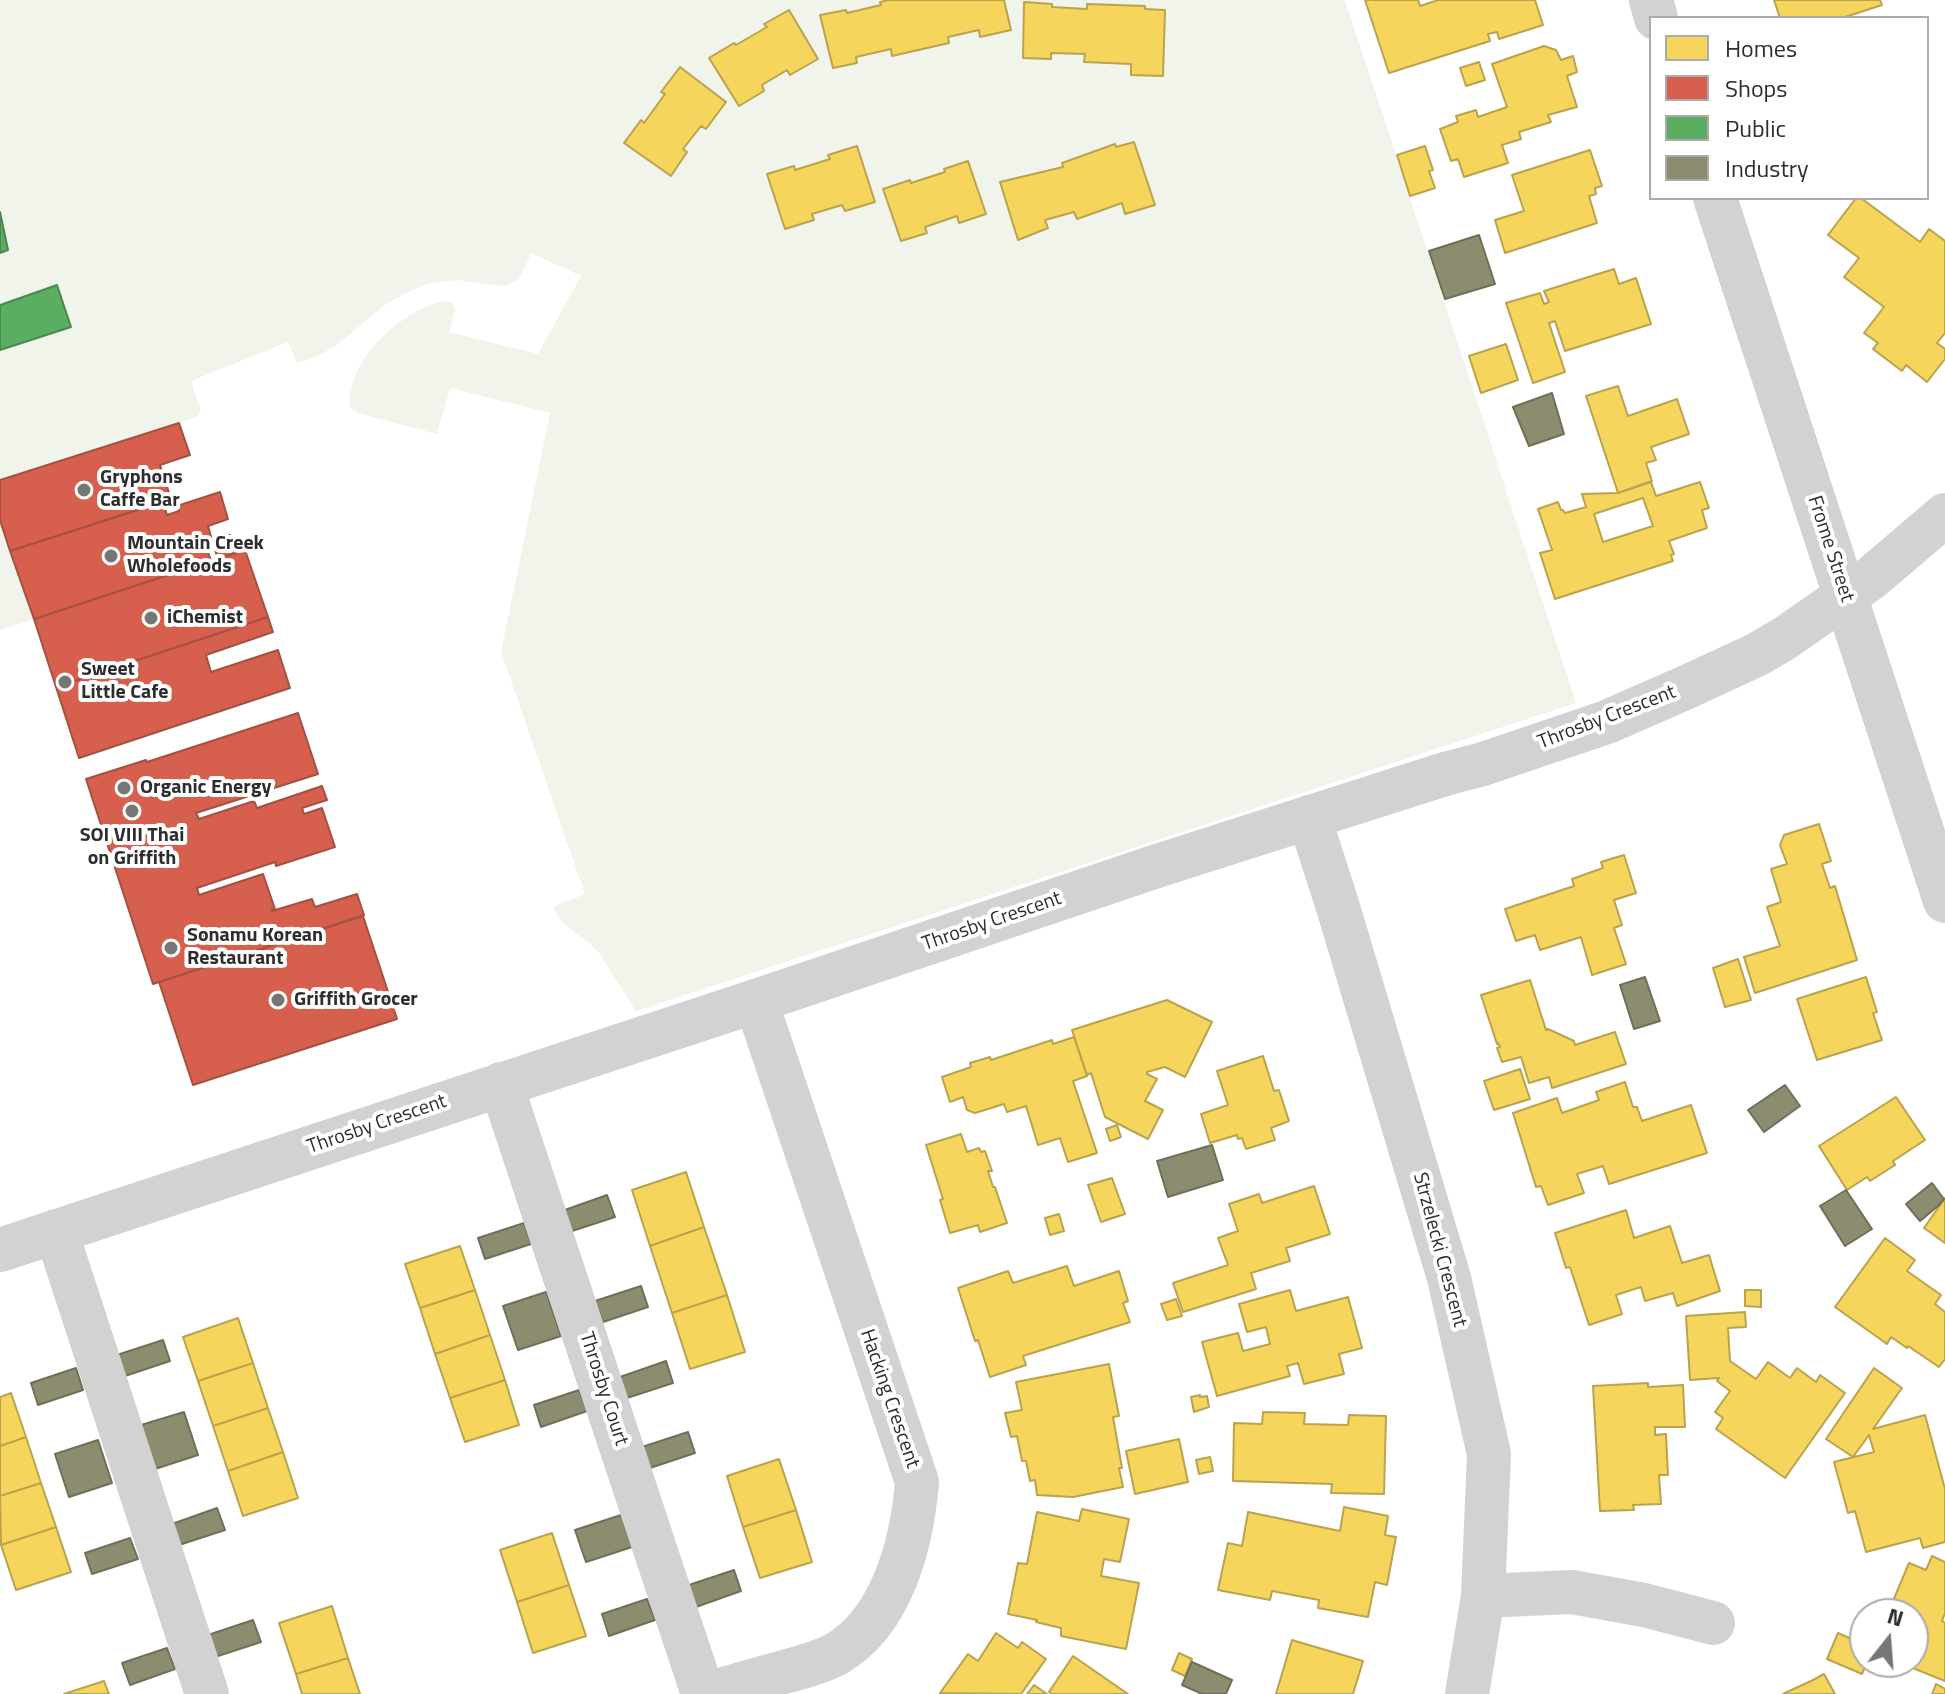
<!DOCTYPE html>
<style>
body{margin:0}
#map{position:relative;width:1945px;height:1694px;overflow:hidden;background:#fff;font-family:"Titillium Web",sans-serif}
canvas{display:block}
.legend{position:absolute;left:1649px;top:16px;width:280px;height:184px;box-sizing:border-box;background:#fff;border:2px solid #ababab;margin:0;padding:10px 14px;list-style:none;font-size:24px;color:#2d2d2d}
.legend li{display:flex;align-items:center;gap:16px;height:40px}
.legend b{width:40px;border:2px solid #ababab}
.north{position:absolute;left:1849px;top:1598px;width:80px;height:80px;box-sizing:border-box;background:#fff;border:2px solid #ababab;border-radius:50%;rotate:17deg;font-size:22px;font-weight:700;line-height:32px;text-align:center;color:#2d2d2d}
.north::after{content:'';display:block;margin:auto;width:28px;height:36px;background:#767676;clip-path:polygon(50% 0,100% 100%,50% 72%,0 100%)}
</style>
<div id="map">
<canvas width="1945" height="1694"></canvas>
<ul class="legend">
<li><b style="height:22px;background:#f6d55c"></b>Homes</li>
<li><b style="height:22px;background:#d6604d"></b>Shops</li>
<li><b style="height:22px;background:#5aae61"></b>Public</li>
<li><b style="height:22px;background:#8c8c6e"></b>Industry</li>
</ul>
<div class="north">N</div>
</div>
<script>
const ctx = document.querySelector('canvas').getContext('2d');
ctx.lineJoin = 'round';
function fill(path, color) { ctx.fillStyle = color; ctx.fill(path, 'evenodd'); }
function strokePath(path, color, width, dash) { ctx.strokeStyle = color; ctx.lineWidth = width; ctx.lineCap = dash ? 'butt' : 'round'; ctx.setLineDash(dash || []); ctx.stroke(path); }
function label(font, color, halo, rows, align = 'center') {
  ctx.font = font + ' "Titillium Web",sans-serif'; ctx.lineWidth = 8; ctx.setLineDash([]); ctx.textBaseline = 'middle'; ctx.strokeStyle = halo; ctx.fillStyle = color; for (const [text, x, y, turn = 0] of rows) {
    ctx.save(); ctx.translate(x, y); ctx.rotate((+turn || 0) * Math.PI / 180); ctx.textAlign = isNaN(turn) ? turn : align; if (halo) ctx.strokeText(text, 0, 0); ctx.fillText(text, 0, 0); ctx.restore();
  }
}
fill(new Path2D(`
 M0,0H1345L1576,703L636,1011L599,953C583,934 565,932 553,907L585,894L501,652L550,413L450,388L437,434L358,413L351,408L349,404C352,364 378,336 410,315C422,308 437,300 451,301L455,309L449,332L538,354L581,276L531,253C524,268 520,285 502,286L457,280L429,283L406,293L383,306L336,346L313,358L297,363L288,342L191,381L201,410L196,417L0,480Z
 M0,520L34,619L0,630Z`), '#f0f4eb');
const homes = new Path2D(`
 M889,0H1004L1011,30L980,37L979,30L948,37L949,43L892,56L891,49L856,57L857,63L833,68L820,15L846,10L847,13L881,5L880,2Z
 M1365,0H1418L1420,6L1438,0H1535L1543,25L1499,39L1497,32L1488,34L1490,41L1389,73Z
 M1774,0H1880L1882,5L1842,18H1780Z
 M1024,2L1052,4V7L1087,9V4L1145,6V9L1165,10L1163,76L1131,75V64L1084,62L1085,54L1051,53V59L1023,58Z
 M789,10L818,59L790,75L787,70L762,85L764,91L739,106L709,58L734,43L736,45L767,27L764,24Z
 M1544,46L1556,50L1561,60L1573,56L1577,72L1567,76L1577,107L1548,115L1551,122L1519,132L1521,139L1502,145L1508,163L1464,177L1458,159L1451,161L1440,129L1458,122L1456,116L1476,110L1478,117L1507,107L1492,64Z
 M1479,62L1485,80L1466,86L1460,68Z
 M680,67L726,102L706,129L701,126L683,149L687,152L671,176L624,143L641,120L644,123L665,94L661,92Z
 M1134,142L1155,205L1125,214L1122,203L1077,219L1074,212L1045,220L1048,228L1018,240L1000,182L1063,167L1062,163L1115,144L1116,147Z
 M857,146L875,202L845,211L842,205L812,214L814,220L785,229L767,174L794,166L795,170L830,159L828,155Z
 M1425,146L1433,170L1429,171L1435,188L1410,196L1397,155Z
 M1590,150L1602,186L1595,188L1596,194L1589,196L1597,223L1505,253L1495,220L1524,211L1512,175Z
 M968,161L986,214L959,223L957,216L925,227L927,233L901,241L883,189L910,180L911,183L945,172L944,169Z
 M1856,198H1861L1920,242L1929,229L1945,241V333L1937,343L1945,349V359L1927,382L1906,365L1902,371L1873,349L1878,343L1864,333L1884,307L1844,277L1859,258L1828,235Z
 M1614,269L1619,284L1636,278L1651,324L1565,351L1555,321L1549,323L1565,372L1533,383L1506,303L1540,293L1544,304L1549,302L1544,291Z
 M1506,344L1518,380L1481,393L1469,356Z
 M1618,386L1628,416L1677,399L1689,434L1651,447L1656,460L1646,463L1652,481L1618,493L1586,396Z
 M1651,482L1656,496L1700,482L1709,508L1702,510L1707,528L1669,541L1674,554L1671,555L1673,561L1555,599L1540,553L1552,550L1538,509L1558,502L1561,510H1563L1565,513L1586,507L1582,494L1618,493ZM1643,498L1653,526L1603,542L1594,514Z
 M1819,824L1831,861L1822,864L1830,888L1835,886L1857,960L1755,993L1744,957L1780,946L1767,907L1781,902L1771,869L1787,864L1780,845L1784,835Z
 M1624,855L1636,893L1614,900L1622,925L1614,928L1626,964L1592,975L1581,937L1540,950L1535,935L1516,941L1505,909L1574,886L1572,879L1603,868L1601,862Z
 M1738,959L1751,1000L1725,1007L1713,968Z
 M1866,977L1877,1012L1873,1013L1882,1040L1817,1060L1797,999Z
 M1530,980L1546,1030L1548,1029L1574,1041L1575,1045L1615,1032L1626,1064L1552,1088L1549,1077L1529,1083L1521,1057L1502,1062L1497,1048L1500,1047L1498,1043L1497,1044L1481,995Z
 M1167,1000L1212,1022L1185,1077L1165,1067L1147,1072V1074L1157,1079L1145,1101L1163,1110L1148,1139L1105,1117L1091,1073L1087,1075L1072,1030Z
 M1074,1037L1087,1076L1073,1081L1097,1153L1068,1162L1060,1138L1038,1145L1026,1106L1007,1112L1004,1104L975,1113L967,1110L963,1097L950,1102L942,1077L971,1067L970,1063L990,1057L991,1060L1052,1040L1053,1044Z
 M1263,1056L1274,1091L1279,1090L1289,1121L1271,1128L1275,1140L1246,1149L1242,1138L1238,1139L1237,1135L1210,1143L1201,1114L1228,1105L1217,1071Z
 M1520,1069L1530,1099L1494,1110L1484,1081Z
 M1625,1082L1633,1107H1637L1642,1121L1691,1105L1707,1153L1609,1184L1603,1166L1577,1174L1584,1193L1548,1205L1541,1186L1536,1187L1513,1113L1557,1098L1562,1113L1599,1100L1596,1092Z
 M1896,1097L1925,1140L1893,1161L1895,1165L1870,1181L1867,1177L1847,1190L1819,1146Z
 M1117,1125L1121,1137L1110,1141L1106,1129Z
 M961,1134L967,1152L979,1148L981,1152L985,1151L992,1171H988L993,1187H995L1007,1223L980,1232L978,1225L950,1233L940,1200L943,1199L926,1145Z
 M686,1172L704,1227L650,1246L632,1190Z
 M1112,1178L1125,1214L1101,1222L1088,1185Z
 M1314,1186L1330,1234L1286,1248L1290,1261L1251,1273L1256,1289L1183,1312L1173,1283L1228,1265L1218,1238L1238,1231L1229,1204L1259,1194L1262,1203Z
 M1945,1198V1243L1924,1228Z
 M1626,1210L1634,1238L1670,1226L1682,1263L1709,1255L1720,1291L1677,1306L1673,1293L1645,1301L1641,1287L1616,1295L1622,1314L1589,1325L1570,1267L1566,1268L1555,1233Z
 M1059,1214L1064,1231L1050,1235L1045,1218Z
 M704,1227L727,1295L672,1313L650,1246Z
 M1885,1238L1915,1260L1907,1271L1941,1295L1935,1304L1945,1312V1359L1939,1367L1908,1346L1907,1348L1891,1337L1887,1344L1835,1307Z
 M460,1246L475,1290L420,1308L405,1264Z
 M1067,1266L1074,1286L1119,1271L1128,1301L1123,1303L1130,1322L1023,1356L1026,1365L990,1377L978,1340L975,1341L958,1288L1008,1271L1013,1283Z
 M475,1290L490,1335L435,1354L420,1308Z
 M1290,1290L1296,1311L1348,1297L1362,1348L1339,1354L1344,1374L1304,1384L1298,1363L1287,1366L1290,1376L1217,1396L1202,1342L1238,1333L1243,1351L1270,1344L1266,1327L1247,1332L1239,1304Z
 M1745,1290H1761V1307L1745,1306Z
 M727,1295L745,1352L690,1369L672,1313Z
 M1176,1299L1182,1316L1167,1320L1161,1304Z
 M1745,1312L1746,1327L1728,1328L1730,1361L1756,1379L1768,1362L1790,1378L1797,1368L1816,1382L1820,1375L1845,1393L1785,1478L1716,1429L1723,1418L1715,1412L1730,1391L1717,1381L1719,1378L1690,1380L1686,1316Z
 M238,1318L253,1363L198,1381L183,1337Z
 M490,1335L505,1380L450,1398L435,1354Z
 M253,1363L268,1408L213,1426L198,1381Z
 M1109,1364L1119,1416L1113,1417L1122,1468H1119L1123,1487L1073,1497L1037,1495L1035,1480L1030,1481L1026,1461H1022L1017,1436L1011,1437L1005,1413L1022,1410L1016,1382Z
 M1874,1368L1902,1388L1873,1429L1925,1415L1945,1489V1542L1923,1548L1920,1538L1866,1552L1855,1511L1848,1513L1834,1462L1874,1452L1869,1435L1853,1457L1826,1439Z
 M505,1380L519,1425L465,1442L450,1398Z
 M1648,1383V1387L1683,1385L1685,1427H1655V1435L1666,1434L1668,1475H1659L1661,1504L1633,1505L1634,1510L1600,1511L1593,1386Z
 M11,1393L26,1437L0,1446V1397Z
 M1200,1395V1397L1207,1396L1209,1407L1194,1412L1191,1397Z
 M268,1408L283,1452L228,1471L213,1426Z
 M1263,1412L1305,1413L1304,1424L1348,1425L1349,1415L1386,1416L1384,1494L1331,1493L1332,1484L1233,1481L1234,1423L1262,1424Z
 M26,1437L41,1483L0,1496V1446Z
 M1179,1439L1188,1482L1135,1494L1126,1451Z
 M283,1452L298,1498L243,1516L228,1471Z
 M1210,1457L1213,1471L1199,1474L1196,1460Z
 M779,1459L796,1510L743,1527L727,1476Z
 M41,1483L56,1527L1,1545L0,1496Z
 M1344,1507L1388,1516L1385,1535L1396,1537L1387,1585L1375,1582L1368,1617L1318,1608L1319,1600L1272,1591L1270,1600L1218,1590L1228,1543L1242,1546L1248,1512L1340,1531Z
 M1082,1509L1129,1519L1120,1562L1104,1559L1101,1576L1139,1583L1126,1649L1061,1636V1628L1036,1622L1037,1620L1008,1614L1018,1563L1027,1564L1037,1512L1079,1521Z
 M796,1510L812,1562L760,1578L743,1527Z
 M56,1527L71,1572L16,1590L1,1545Z
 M552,1533L569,1585L517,1602L500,1550Z
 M1932,1556L1945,1562V1613L1942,1621L1945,1623V1681L1898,1662H1913V1614L1888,1613L1909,1563L1926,1570Z
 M569,1585L586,1636L533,1653L517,1602Z
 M332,1606L348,1658L296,1674L279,1623Z
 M996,1633L1018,1648L1022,1642L1046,1659L1021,1694L940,1693L968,1654L978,1661Z
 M1838,1633L1865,1645V1662H1867L1862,1674L1827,1659Z
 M1292,1640L1363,1661L1353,1694H1276Z
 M1179,1653L1192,1659L1185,1676L1172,1670Z
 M1073,1656L1128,1694H1052L1049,1692Z
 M348,1658L360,1694H302L296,1674Z
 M1824,1674L1835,1694H1783L1813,1680Z
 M104,1681L109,1694H64Z
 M1936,1684L1945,1689V1694H1932Z
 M1034,1685L1047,1694H1027Z`);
fill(homes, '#f6d55c');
strokePath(homes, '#baa34e', 2);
const shops = new Path2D(`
 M179,423L190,455L160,465L171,499L10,551L0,520V480Z
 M220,492L228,519L208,526L213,544L206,546L211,561L34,619L10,551L163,502L167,515L179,511L177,506Z
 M230,535L236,553L218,559L212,541Z
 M245,550L268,617L56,687L34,619Z
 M268,617L273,632L206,655L211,672L278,650L290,688L79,758L56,687Z
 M298,713L318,774L196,813L199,819L254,801L257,808L322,786L327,800L302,808L304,814L322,808L335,847L276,866L275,862L197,888L199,895L263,874L275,909L271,910L272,911L312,899L315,907L357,894L364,915L153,984L86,779L146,760L147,762Z
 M363,916L397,1019L193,1085L159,982Z`);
fill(shops, '#d6604d');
strokePath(shops, '#a35143', 2);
const public = new Path2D(`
 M0,212L8,250L0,253Z
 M57,285L71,327L0,350V305Z`);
fill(public, '#5aae61');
strokePath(public, '#4c8751', 2);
const industry = new Path2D(`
 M1479,235L1495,284L1445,299L1429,251Z
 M1552,393L1564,434L1529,446L1513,407Z
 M1645,977L1660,1021L1634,1029L1620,985Z
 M1785,1085L1800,1106L1764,1132L1748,1110Z
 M1212,1145L1223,1180L1168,1197L1157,1161Z
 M1932,1183L1944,1199L1938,1206L1920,1221L1906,1204Z
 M1846,1190L1872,1229L1845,1246L1820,1206Z
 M607,1195L615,1217L569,1232L562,1211Z
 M524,1223L531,1244L485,1259L478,1238Z
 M641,1286L648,1307L603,1322L595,1301Z
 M546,1292L561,1336L518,1350L503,1306Z
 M163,1340L170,1361L125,1376L117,1355Z
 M666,1361L673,1383L627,1398L620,1377Z
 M76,1368L83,1390L38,1405L31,1383Z
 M579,1390L587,1411L541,1427L534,1405Z
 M184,1412L198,1455L155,1469L141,1425Z
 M688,1432L695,1453L650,1468L642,1447Z
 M98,1440L112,1483L69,1497L55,1454Z
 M217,1508L225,1530L179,1545L172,1524Z
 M621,1515L632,1547L586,1562L575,1530Z
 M130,1538L138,1559L92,1574L85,1553Z
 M734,1570L741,1591L696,1607L689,1585Z
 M647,1599L655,1620L609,1636L602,1614Z
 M253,1620L261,1642L215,1657L208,1635Z
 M167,1648L175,1669L130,1685L122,1663Z
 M1192,1662L1232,1680L1226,1694H1202L1182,1685Z`);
fill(industry, '#8c8c6e');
strokePath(industry, '#70705a', 2);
strokePath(new Path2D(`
 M1651,0L1656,18
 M1715,198L1945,901
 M1309,817L1337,904L1449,1278L1489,1454L1483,1596L1467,1694
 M501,1084L703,1694
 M56,1231L207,1694
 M0,1250L756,1001L1157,866L1445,774L1483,764L1607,722L1689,686L1758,654L1785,638L1870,579L1945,515
 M1483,1596L1572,1592L1644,1605L1713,1623
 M706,1694C732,1687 758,1679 784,1672C801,1667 820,1663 836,1654C893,1621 912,1542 917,1482L756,1001`), '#d2d2d2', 44);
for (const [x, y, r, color] of [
 [84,490,8,"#767676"],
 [111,556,8,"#767676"],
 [151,618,8,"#767676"],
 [65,682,8,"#767676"],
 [124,788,8,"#767676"],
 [132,811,8,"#767676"],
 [171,948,8,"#767676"],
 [278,1000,8,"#767676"]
]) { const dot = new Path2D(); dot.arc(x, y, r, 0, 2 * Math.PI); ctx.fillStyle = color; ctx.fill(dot); strokePath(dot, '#fff', 3); }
label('bold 20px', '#2d2d2d', '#fff', [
 ["Gryphons",100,478],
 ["Caffe Bar",100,501],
 ["Mountain Creek",127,544],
 ["Wholefoods",127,567],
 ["iChemist",167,618],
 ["Sweet",81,670],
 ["Little Cafe",81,693],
 ["Organic Energy",140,788],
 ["SOI VIII Thai",132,836,"center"],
 ["on Griffith",132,859,"center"],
 ["Sonamu Korean",187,936],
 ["Restaurant",187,959],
 ["Griffith Grocer",294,1000]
], 'left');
label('20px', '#2d2d2d', '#fff', [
 ["Frome Street",1830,549,72],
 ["Throsby Crescent",1607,718,-21],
 ["Throsby Crescent",992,922,-19],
 ["Throsby Crescent",377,1125,-19],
 ["Strzelecki Crescent",1439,1250,75],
 ["Throsby Court",603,1389,72],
 ["Hacking Crescent",889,1399,71]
]);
</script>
